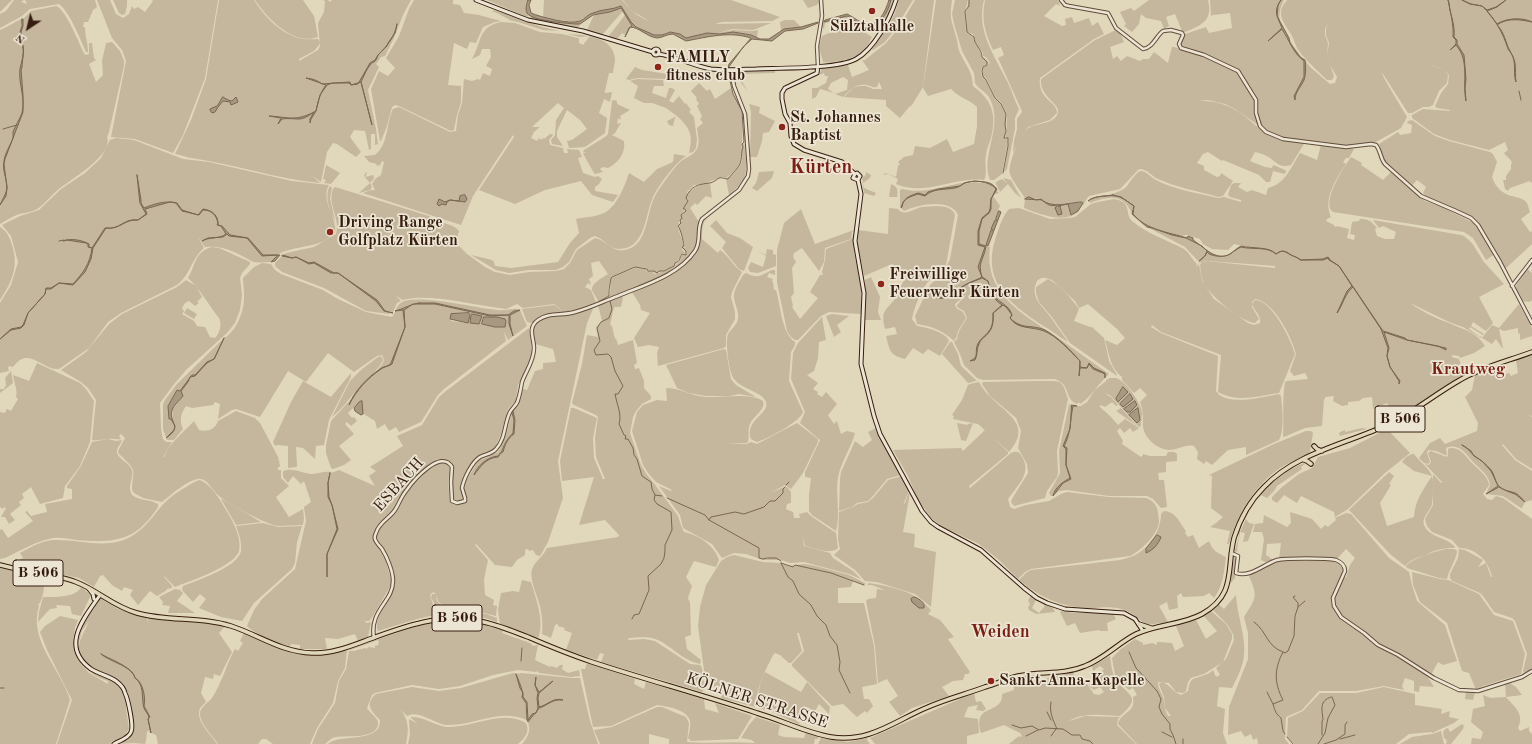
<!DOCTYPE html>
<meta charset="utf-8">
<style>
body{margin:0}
#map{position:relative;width:1532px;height:744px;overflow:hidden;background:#e1d7bb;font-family:"Old Standard TT",serif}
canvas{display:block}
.north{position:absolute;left:8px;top:8px;width:40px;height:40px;-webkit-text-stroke:3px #ece5d3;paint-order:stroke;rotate:215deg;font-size:11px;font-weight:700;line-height:16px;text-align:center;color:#361d0f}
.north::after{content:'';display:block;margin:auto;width:14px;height:18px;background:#361d0f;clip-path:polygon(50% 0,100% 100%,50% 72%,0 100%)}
</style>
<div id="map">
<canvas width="1532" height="744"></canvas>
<div class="north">N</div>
</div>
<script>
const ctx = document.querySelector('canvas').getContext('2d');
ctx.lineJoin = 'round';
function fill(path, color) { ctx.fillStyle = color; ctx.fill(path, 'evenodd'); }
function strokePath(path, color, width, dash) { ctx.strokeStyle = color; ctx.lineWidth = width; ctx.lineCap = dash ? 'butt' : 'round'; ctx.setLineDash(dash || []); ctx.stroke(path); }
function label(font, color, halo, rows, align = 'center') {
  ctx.font = font + ' "Old Standard TT",serif'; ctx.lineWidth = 3.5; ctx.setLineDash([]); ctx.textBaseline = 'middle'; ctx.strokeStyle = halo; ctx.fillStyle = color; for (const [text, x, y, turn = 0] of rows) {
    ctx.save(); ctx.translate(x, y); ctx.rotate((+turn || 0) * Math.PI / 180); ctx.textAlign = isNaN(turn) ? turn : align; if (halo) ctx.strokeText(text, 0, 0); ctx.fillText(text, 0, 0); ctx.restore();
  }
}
fill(new Path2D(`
 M0,0H12L0,12Z
 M14,0H24L21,2L27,4L25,0H95L97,7L93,10L88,22H84L83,27H85C85,36 88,43 88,52H86C81,40 69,11 59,4L30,9L22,16L0,28V14L6,11Z
 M97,0H110L116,14L123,18L129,14L132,6L134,9L138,7L145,12L153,1L152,0H218L205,78L183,135L173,153L135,139L111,137L126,61L122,50L112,38Z
 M113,0H127V6L125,14L122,15L119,13Z
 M219,0H254C264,16 280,33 299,38C306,40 312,39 318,39L320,42L319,45L314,51L299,59V61L318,50L320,46L318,23L324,12L325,1L323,0H328L330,2L332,0H411L403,15L394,38L385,56L381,57L376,64L379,67L368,90L376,129L378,144L375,145V134H371V149L369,150L365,131L354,130L350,137L361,152L356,157L337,144L333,143L327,152L321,182L313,176L320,183C276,179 235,164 191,158C185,157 178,154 175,154L191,120L206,79Z
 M255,0H303L314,16L318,37C293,46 267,18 255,0Z
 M414,0H453V4L460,5L464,13L479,15L501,21L495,22L483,27L476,43L470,42L467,49L454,43L448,85L461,86V102L457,115L454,130L451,131L399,106L395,105L392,107L387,126L381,141H380L371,89L379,71L388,76L395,68L386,58L399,36L409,9Z
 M487,0H528L530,14L527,17Z
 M544,0H622C630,9 637,17 649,21L632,11L623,0H731L780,17L772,21L722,22L715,24L771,23L753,30L732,29L718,33L733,30L753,31L758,30L757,38L751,35L733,32L720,34L707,33L686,38L680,34L667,32L662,35H654L636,27L631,22L621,6L609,10L594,12L577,22L543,18Z
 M803,0H820V1L817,5L808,8Z
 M891,0H893L889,14L880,28H865L852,23L854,20C875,34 884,20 891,0Z
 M899,0H913L893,32L885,42L873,50L872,49L888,26L895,13Z
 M915,0H934L923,87L912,105L909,107L900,118L886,106V100L844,97L853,88L859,86H866L873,89H882L879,82L877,87C872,88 871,86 867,85C856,83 850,90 843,97L835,94L847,90L848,80L843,77L831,83L828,89L834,93L820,89L816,97L812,99V88H817L826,83L828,76H825L824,73L819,75L822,68L848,65L852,77L869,70L862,60H865L886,43L898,29Z
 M936,0H952C949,21 952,20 957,40C958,45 958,50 961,55C967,67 972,71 973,86C992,100 997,114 991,138C989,144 986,150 986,156C984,163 988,174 984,180C954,176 925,197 896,184L898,179L888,174L883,175L886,173L896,177L898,166L900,164L898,162L904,157L913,155L915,146L930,148L947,139L953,152L974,144L977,126V107C969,99 959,98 951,89L928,96L923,88Z
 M955,0H968L965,11L966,32L973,37C973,45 982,49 982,57L985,58L989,63L982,67L981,71L982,77L986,81L995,99L1000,104L1006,114L1005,139L1008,140L1002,174L994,180H990C980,155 1004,127 990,99C987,92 979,90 975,83L974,73L962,51L954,24L952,14Z
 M969,0H984C976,30 994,55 1007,81C1012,90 1014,100 1019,109L1015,118V129L1007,169L1004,172L1009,140L1006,138L1007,114L1001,103L996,98L987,80L983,77V68L990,63L986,57L983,56V53L974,42L973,34L967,32L966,11Z
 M985,0H1058L1060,6L1056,4L1044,16L1062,26L1066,25L1065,19L1072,17L1074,23L1089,18L1092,26L1098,22L1104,34L1094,39L1040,78C1037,99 1057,101 1057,113L1050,120L1028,127L1020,139L1013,153L1014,141L1017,129V119L1022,112L1021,109L998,58L1004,55L1001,47L993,50C985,33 981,19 985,0Z
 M1149,0H1208C1213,21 1202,25 1185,32L1182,31L1175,14L1166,17L1169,26L1164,29L1161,21L1146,18L1141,14L1139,24L1132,32L1124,26L1126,24L1120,12L1131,8L1134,11Z
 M1210,0H1284C1279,9 1278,18 1282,28L1274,35L1282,28L1289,43L1299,56L1290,43L1289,38L1294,47L1304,60L1301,58L1304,60L1306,65L1305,60L1310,67L1330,84L1335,83L1337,77L1330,65L1327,56L1329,43L1326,35V29L1328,24L1343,10L1328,24L1325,29V35L1328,43L1327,56L1334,76L1332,80H1327C1317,70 1305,60 1297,48C1295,44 1294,40 1292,36C1285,23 1274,15 1287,0H1532V182L1531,183L1530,181L1510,188L1508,191L1505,189L1503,180H1506V176L1511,169V164L1512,163C1511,158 1506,157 1504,153L1508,150L1505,142L1489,150L1450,140L1434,134L1412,118V115L1423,109L1450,111V110L1437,108L1435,106L1441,93L1448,84L1449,75C1444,69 1437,67 1430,64L1445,71L1448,75L1447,83L1439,91L1433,105L1429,107H1423L1412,113H1408L1381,71L1385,80L1407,117L1401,128L1374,143L1344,146L1282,138L1264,129L1260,125L1258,115L1257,99L1238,70L1205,54L1181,45V42L1185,34L1206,27L1209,33L1232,28L1230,13L1213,15L1211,16Z
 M56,6C66,9 79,44 85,55L89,54V43H92L94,58L96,60L89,64L96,82L103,75L102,61L106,43L112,42L120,51L124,61V66L109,132L107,137C114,155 70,180 59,189C52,194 44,205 37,209C32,212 25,213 19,214C12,217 6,220 0,224V30C8,27 14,22 22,19L23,21V19L31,11Z
 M619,8L623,11L602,35L587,30L594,15L610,12Z
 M494,10L542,27L559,31L543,30L518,22L509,20H510L495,12H493L491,14Z
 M531,15L539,19L580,24L578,28L531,19Z
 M625,15L631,25L625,35L622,33L617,39L608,37Z
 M845,16L852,19L850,21L843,18L830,21V22L825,23L824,29L822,27L823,20H825L824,21Z
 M785,20H794L801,27L781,31L780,22Z
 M501,22L515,23L540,32L562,34L578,38L579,39V43L583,45L590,36L580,37L567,34C585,35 614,36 615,60C615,64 613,69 613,73H609L605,91V93L612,92L610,102L604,99L599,113L607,118L605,133L585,147L569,148L567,141L572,140L587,129L580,120L567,110L557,131V137L563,146L552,144L551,140L555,135L556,120L564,108L558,103L532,127H540L534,132L531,138L537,141L539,138L541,140L543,138L544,139L550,134H552L553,135L549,140L550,145L563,148L564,153H568L567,149L579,150L582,157L578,158L583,173L595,177L598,176L602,179L599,184L595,187V191L618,195L613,202L592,195L581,181L545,190L515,204L479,190L514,137L513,135L473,196L461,225L363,193L371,190H375L372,184L375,179L381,175L384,162L382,161L380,165L376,166L377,164L369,162L364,156L375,155C389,144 386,123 393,109L399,107L450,132L456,131L458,115L462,103L464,79L472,81L478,79L480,80L483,73L490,76L492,69L486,66L491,57L490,49H482L480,55L472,59C482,41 478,27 501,22Z
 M844,27C856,31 861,29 872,37C869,42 867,48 863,52C856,58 833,64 823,62L819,47L822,36Z
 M1116,30L1120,33L1124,42L1110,47L1113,59L1117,56L1121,61L1127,56L1140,61L1143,59H1149L1154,52L1168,63L1172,47H1174L1199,54L1237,71L1255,99V113L1258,125L1235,109L1225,104L1208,100L1194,101C1211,100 1229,104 1243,115C1251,121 1259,129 1268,134C1279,140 1291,141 1303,142L1304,144L1291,165C1281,168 1278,164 1270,158C1266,155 1260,153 1255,152L1250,161L1265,167L1272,168L1273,165L1285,170L1286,171L1285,174L1273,171L1270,182H1266L1259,175L1223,160L1222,161L1208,152L1203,154L1197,163L1204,166V170L1217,177L1220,176L1221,173L1233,181L1223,196L1218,197C1199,191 1177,188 1158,179C1151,176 1148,169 1139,169L1120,189L1089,196C1084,201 1084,207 1078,212C1064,224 1039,214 1024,208L1025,199C1041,197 1048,209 1065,204L1054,205L1041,199L1025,198C1020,190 1013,182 1010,174C1007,165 1021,131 1030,127C1038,123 1056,124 1058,112C1060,104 1039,96 1041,79L1095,40ZM1081,202H1083C1084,209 1076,213 1071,215L1069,204Z
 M635,67L642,70L667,74L666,79L637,78L629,80L626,79Z
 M775,70V73L740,74V78L748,92L734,73Z
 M637,79L663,80L664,86H654L652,93L666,98L669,88H672L675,90L669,101L673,103L679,96L685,104L686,103L691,110L689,112L694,117L697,139L696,148L693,152L689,153C693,135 691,129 677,116L675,118L673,126L669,125L667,121L677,116L666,108L652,103H644L634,98L638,86L630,81Z
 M699,83L707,91L710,89L715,99L731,88C733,96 739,103 741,111C744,118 742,160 739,166C736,170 730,175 726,178L722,177C713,180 703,185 694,185L687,192V202L682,209L684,211L681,215V220L679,222L678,228L684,246L682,250L686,253L681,254C677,267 667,270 654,273L652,270H647V268L635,267L611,277L608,290L609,296L598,301C597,298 593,293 592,290C591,283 604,277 608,274L599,261L591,263L593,276L589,279L591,285L588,283L585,287L591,290L596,302L579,309L564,312L554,304L523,308L517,304L506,309L499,308C472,305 429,293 403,300L396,296L401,301L397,303L393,312L385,311L390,313L389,314L366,311L324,288L282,272L275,266V263L282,256H285L283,255L286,253L314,247L336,234C341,219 327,205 333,189L335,187L429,216C438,224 452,222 459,231L457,238V242L460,247L467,254L485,267L495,272L510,275L529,272L556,271L564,269L570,263L577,250L595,238C609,241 613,256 631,248C648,240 647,210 655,196C660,187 673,169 680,162C686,157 693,156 697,149C700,142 698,135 697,128L703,123L700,119L702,116L697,106L699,104L696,99L697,98L691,91Z
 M614,100L617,101V104L630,110L620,116L621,120L618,118L617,124L621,123L615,133L612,135L624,141C626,153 618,163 608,168L603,167L600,169L603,172L595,174C594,173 584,156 583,153H587L583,152L584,150L605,137L608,134L612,101Z
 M749,104L760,107L759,113L775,121L769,132L763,133L762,141L757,157H750L751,112Z
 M1412,120L1435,136L1449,141L1490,152L1493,154L1497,162L1492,177C1501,202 1520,193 1527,203C1528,206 1529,209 1530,212L1521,219L1530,232L1532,231V244L1505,269L1479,224C1464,209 1433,206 1423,193L1426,187L1417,180L1411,187L1385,162L1379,144L1398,132L1400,135L1411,133L1412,125L1407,123L1408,121Z
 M116,138L134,140L183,159L209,162L292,181L329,185C320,201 338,219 335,233C321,247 304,245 286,251C281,252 280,255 274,255H279L271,262C265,262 259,263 253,262C237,253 225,245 205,247L198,237L204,248C191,259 191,274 177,285L121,313L108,322L89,348L59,369C41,370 29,345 13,367L9,366L8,368L9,371L0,373V303L11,285L18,262L11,236L2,225L20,216L39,210L61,189L85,173L101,158L110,140Z
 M744,142C747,169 751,177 729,195L726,179C732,175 742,167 742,159C742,153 741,148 744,142Z
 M1321,145L1354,149L1349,158H1346L1343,162L1346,164C1335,180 1323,200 1331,217L1327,219L1326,221L1334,225V226L1336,227L1337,226L1349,229L1347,238L1354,240L1355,235L1350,234L1352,222L1359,221L1360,219C1369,219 1371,221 1377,228L1375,229L1377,236L1385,239H1394L1396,232L1383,226L1379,228L1373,220L1461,235L1464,236L1472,243L1484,262L1504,284L1479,297L1493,323L1486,331L1473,322L1471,326L1484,334L1483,335L1470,327L1469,329L1480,337L1482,336L1481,338L1463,327L1449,322L1410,303C1421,311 1435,318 1449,323C1462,329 1477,332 1485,346L1474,353L1460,358L1459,356L1452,355V357L1459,359L1464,375L1395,418L1387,403L1373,409L1372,397L1363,398L1359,401L1348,402V405L1342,406L1333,401L1334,396L1325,397V399H1324L1322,426L1305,428L1284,437L1283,436C1284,418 1282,400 1285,382L1287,381L1308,379L1305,373L1294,376L1290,371L1296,354C1292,338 1274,301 1255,299L1252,302V307L1259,319L1255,323C1241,322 1211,296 1204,284C1201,278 1201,271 1200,265L1202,262L1206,261L1275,268V266L1209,261L1198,263L1200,260L1198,261L1185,247L1147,227L1152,228C1145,226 1135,220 1133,213L1132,214C1124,193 1108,196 1090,203L1089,201L1091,199C1099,197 1122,193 1127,186C1131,181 1134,175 1140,171C1147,171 1150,177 1156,180C1175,190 1198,193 1218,198L1224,197L1241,202V200L1230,197L1228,195L1231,185L1234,183H1241L1238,187L1247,192L1252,190L1266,195L1268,188C1285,184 1290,169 1300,153L1317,160ZM1187,235L1200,239L1203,244L1212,249L1228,250L1234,244L1257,249L1241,247C1236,250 1231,255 1225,257C1214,259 1208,250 1200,245C1193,241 1187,239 1179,236Z
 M674,154L686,156C675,163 659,185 653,197C645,214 646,249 619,249C610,249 604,239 595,236L590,238L576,249L569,262L563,267L556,270H529L509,273L496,270L471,255L492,260L494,262L495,266L511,268L558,262L570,243L579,233L576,219C585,217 596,217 604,213C617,207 625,185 629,173L644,182L657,169L673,162Z
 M1351,157L1362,163L1361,165L1383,180L1391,172L1425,201L1442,207L1474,223L1495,254L1486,260L1473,238L1464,232L1333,212L1330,209C1326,194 1343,169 1351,157Z
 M326,165L340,173L331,184L324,183L326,180L323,179Z
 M774,171L772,178L757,191L752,188L756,183L759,172Z
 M366,172L367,173L365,177L373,175L374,178L371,182H370L372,187L370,190L359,193L370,183L364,176Z
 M866,172L871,175L870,178L863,183L864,188L876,193L874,196L864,193L862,176L864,177L866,174Z
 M1003,178L1011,180L1021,198L1015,193Z
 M1002,179L1008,184L1000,192L996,184V182Z
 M975,182L991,184L999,193L993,195L992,198L993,196L1000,206L998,210L1000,211L991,229L986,246L990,247C984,291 1017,310 1049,332C1069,345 1089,360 1109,374L1106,377L1105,373L1103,372L1100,373L1105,374V378C1098,385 1089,399 1080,404L1079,402L1077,404C1063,398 1072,384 1054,379L983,380L977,378L964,365L960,354L954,342L957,339L959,331L967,318L964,311L957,307V305L967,294L955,304L956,308L963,312L966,318L958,331L957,336L954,341C944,331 931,326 917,324L915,316L930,285L944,272L950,259L958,215C951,198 918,204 904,211L900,207V190L902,189C922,194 941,187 961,183H964L962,184Z
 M703,183H710L712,198L706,196L697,205L695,203L690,208L699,222L697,244L696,249L684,262L673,271L648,283L598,302L610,296L611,278L635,268L646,269V271H652L654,274C665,271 679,268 682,255L687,254L686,251L683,250L685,246L679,228L680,222L682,221V215L686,210L683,208L688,201C684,190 697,188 703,183Z
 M891,184C898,187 898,190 897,197H889Z
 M330,186L332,188L330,198L335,221C330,213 324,195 330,186Z
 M1114,199C1133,202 1124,213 1132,221C1147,234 1167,240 1184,249C1190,253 1192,260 1197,264L1196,267L1199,264L1202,281L1214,299L1248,323L1254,325L1260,323C1261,314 1254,311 1252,304L1255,300C1272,300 1291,340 1295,354L1279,393C1258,396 1238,403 1218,392L1221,355L1161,332L1152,325L1151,327L1161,333L1218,356L1216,391C1226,407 1263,397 1279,394L1281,396C1282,407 1285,430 1279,440L1246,455V447L1228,450L1212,465L1206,461L1204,464L1197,459L1198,452L1194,446C1185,444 1178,450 1169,450C1157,449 1144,438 1143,426C1143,417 1143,410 1140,402L1147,395L1140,388L1134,393L1122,380V377C1110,368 1109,353 1105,340L1117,345L1125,338L1117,329L1088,304L1079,308L1075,301L1052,280C1046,278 1042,276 1037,281C1029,298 1043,306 1052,319C1057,327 1063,334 1068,342C1059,337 1051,330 1042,325C1009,303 981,281 996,237C999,228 1002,217 1009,209L1019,208L1050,219L1069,218L1075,217L1091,204L1098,202Z
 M922,207C932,207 951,203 955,215L946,265C941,273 933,276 927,283C920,293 914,308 912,319L917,326C925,327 946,332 949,341L940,356L928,349L923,354L913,348L905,359C890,355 890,352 886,336L897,334L895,327L885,329C881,311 884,312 895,299L894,298L906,277L892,264L864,276L858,246V230L888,234L889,208L898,209C904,217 913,209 922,207Z
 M801,209L815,244L854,230L852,232L851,239L825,248L824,262L819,271L802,248L794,253L793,257L796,262L792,268L794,293L791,297L793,306L792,307L800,319L818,298L810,292L820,275H823L822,272L825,260L826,249L850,240L852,238L854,233V252L861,287V314L829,312L821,316L798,340H795L791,337L787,331L777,282V250L784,223Z
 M709,214H711C702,220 702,229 702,239L718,253L720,250C729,256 733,266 742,272L732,292L731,297L735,312V319L726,335V346L724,348L658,366L657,353L659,347L649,345L638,347L634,338L650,313L641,310L640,305L632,292L626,294L675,271L697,250L699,229L703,220Z
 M716,220L727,233L740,238L753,247L744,271L739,269L722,248L726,242L710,226Z
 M0,227C7,231 10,238 12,245C19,266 12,282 0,300Z
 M212,247L219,248L250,262V264L242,273L240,278L242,295L240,310L235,323L227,333L186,370L175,383L160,403L161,429L163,439L166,442H172L163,457H164C169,443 184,432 194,421L199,430C207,432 215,430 218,421L236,411L255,418L260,423L277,455L279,459L277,460H279L280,467H278V470H281V478L289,486L276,497L289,517L303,509L304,518L303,525C295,525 286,526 278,526C267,525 226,503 218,495C213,491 208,480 201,479C191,477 170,496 162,502L143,498L134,493L132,490C132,470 140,473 119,454L118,451L125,438L121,434L119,436L121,439C117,440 113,438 108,439C103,439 98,441 92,440L96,400L88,388L81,382L61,370L86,352L109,324L122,314L177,287L186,280L196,286L202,297L197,302L199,303L195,306L189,301L185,303L182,308L184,311L182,314L194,321L197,326L205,327L210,337L215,338C220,333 222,324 219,318C208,304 200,289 188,278C196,265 194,252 212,247Z
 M767,249L773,250V254L776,255V266L758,273L750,272L748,268L751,262L763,267L766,256L758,251L766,255Z
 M262,263L271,264L275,270L281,274L323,290L338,299L366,312L392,317C396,313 395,306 402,302C419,294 476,308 497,310C505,311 512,308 519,309C515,310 511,314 507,315C502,317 496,315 490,315L435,303L412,304L404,309L413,304H435L490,316H508L520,310L527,326L508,340L504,332L506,341L444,389L438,395L421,422L399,432L396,427L389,431L385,424L377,429L375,421L362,413V401L359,402L348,413L352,418L354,417L357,421L351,426L347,422L345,424L354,434L339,446L351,460L344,465L333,469L331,468L326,453V445L331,421L351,399V401C360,386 379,373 384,360L382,355L377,356L354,372L328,353L306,382L288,371L260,417L236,409L232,410L218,419L220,404L215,402L213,405L192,408L186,406C181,413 179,421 183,429L174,440H167L163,429V404L165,400L176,385L223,339C237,331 245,310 244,294C244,288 243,283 243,278L254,267ZM469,313L470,315L467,323L451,321L450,319L451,314ZM473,314L482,316L479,324L470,323L471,315ZM484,317H497L505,319V327H495L482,324ZM177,390H180L183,396L173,409L172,420L169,419L168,406Z
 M1527,269L1532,273V300L1530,302L1521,301L1515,290L1517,284Z
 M772,270H775V275L769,273L767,277L773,279L772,281L773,282L774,290H776C781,306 781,332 795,342V345L791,352L789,381L803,412C800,422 767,439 757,442L751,439C744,420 770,414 766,402C763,392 741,389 734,379C729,373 725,342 728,334C731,329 737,325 738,319C739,311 735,305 734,298C733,290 740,281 743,275L746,273C758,279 760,276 772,270Z
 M871,277L880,297L878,312L881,320H865L866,304L865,280Z
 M1048,279C1061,286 1071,298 1079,309L1074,321L1090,327H1092L1104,338L1109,361L1117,375V376L1070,343L1052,317L1039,302L1036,293V287Z
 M621,296L623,297L621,307H614L610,325L612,326L615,339L616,338L618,345L633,340L637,363L634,365L635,369L639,368L644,381V388L651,396V399L642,404L636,411L633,417L630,433L641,465L647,475L653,482L678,516L682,528L684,532C699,535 715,546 719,560L716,567L694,561L686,577L692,586L688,598L690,603L691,635L685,637L687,649L701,660L700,664C681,660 670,644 655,639C646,636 637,638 629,638L628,640L644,639L655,641L690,664L700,665L702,668L704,684L703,691L702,692L601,662L604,654L600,653L597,660L566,650L572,633L564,630L565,628L558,626V624L555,625L551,638L542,634C543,625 542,615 540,606C537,595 529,579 532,569C535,561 544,556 547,548L618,537L619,535L605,520L579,525L594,477L562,481L560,461L571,408H574L597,418L593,438L594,458L603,479H605L596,457L595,438L598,417L596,415L574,405L572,403L582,364L587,335L598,337L596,327L602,321L598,305Z
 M1519,304L1532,328V336L1520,340V334L1518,333V328L1504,331L1499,329L1503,348H1502L1496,339L1492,344L1482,338L1492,325L1499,328Z
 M554,305L564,312L547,314L531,323L527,322L522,309Z
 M187,308L197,314L194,319L184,313Z
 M591,308L593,309L587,323L558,461L563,498L548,542L540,556L536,555L533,550L529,551L528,549L525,550V555L517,560L512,567L495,565L476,544L475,545L488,560L484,580L485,595L494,600L493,605L497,606L496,616L484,613L470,612L450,605L444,607L438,601L436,594L433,592L430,595L434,608L437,607L461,609L470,613L486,614L497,618V622C452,604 421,618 378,631C372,617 394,598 394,583C394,573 389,559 384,550C382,546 378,542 376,537L382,525L394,514L410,489L425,473L438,463H445L450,468L448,482L450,502L455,505L466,503L467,498L464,488L465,483L478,461L498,452L506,434L512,413L514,420L513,433C508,438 504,444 502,451L498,456C486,457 480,465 473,474C478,469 483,462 490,459C492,458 497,458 499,456C506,451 506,440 514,434L515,420L513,411L519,404L523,389L527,390L535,371L543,369V363L556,362L553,349L535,344C534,340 533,336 533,332C532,314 559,317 570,315C577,314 584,311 591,308Z
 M832,314L849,316L837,325L841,332L834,337L826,316Z
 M822,317L826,340L819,342L818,358L814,371L807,375L818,383L813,389L818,392L817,394L822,397L826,392L837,404L828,415L834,424L837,421L841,434L847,431L855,433C851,448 841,462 838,477C835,494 841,514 836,531L812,515L809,511V495L811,478L805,477V472L820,440L800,423L805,412L791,379L793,353L798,343Z
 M529,328L532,352L529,366L518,385L516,400L508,409L501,434L495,447L492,450L479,456L474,460L465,474L461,483V492L463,498L462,501H458L454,499L452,481L454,467L451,462L437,459L405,489L394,509L377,526L373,537L386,562L391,579V585L373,616L369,621H364L367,623L371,622L368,637L358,641L355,634L338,639L325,638L327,649H300V645L291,644L290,647C278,643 256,635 247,626L254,610L262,599L295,569L306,521L304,507L311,502L304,481L301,484L293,476L288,483L283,477V471C294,467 301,473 312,474C318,474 324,471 331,472V473L339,470L375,486L369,476L376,471L370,467L403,446L397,436L422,425L439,397L446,391Z
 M950,342H952L958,354L961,366L976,380V381L968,383L942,354Z
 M724,349L726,350L731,379L736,385L756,397L739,394L730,396H706L689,393L677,388L666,365Z
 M1532,355V416L1527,414L1532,417V469L1516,459L1503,444L1502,445L1515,460L1532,471V500L1525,502L1522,508H1521L1503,496L1486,494L1499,487L1507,492L1499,486L1494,477L1498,486L1486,494L1490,485C1489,475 1480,469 1474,463C1467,455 1459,442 1446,448L1447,455H1445L1436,451L1428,450L1427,453L1430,462L1428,464L1424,463L1419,458L1430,443L1440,438L1445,444L1477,431L1478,423L1465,397L1472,390L1475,375L1500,367L1503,375L1509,373L1511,376L1518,373L1516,360Z
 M381,356L383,360C378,372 364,380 356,391C348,400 342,409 332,417L350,381L362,369L378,357Z
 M37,363L80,383L86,389L94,401L90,442L80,466L65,486L63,498L40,504L31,487L22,494L24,498L19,502L21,505L10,514L15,520L9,524L5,517H1L6,508L4,507L3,509L0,507V412L5,413L7,409L11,411L18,399L16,397C18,391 14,382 13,375L29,381Z
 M11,371L13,383L0,393V389H4L6,385L5,378Z
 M351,373V377L329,420L324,445L316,446L315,459L303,448L296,447L297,466L296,467L288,468V446L277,445L275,446L273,442L291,402L303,381L331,397Z
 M1110,378C1112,378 1114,378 1116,378C1126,381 1141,403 1142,413C1142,418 1141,422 1141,426L1139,427L1137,425L1111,396L1107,394L1106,380ZM1123,388L1128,392L1119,402L1117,399Z
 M1038,381H1054L1060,382L1064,387L1068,399L1057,451L1058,472L1057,477L1047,491L1045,498L1014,506L1011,502L1012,499L1028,473L1027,464L1018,448L1021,431L1016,418L990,396L982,384L983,382Z
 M1106,381L1107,395L1111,397L1118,405L1116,406L1112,402L1105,407L1100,405V407L1110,416L1118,425L1125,419L1139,428L1133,432L1130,428L1124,433L1120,428L1117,431L1123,441L1122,444L1141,457L1143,455V454L1150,456H1166L1168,452H1174L1177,454V461L1166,462V472L1158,473V471L1159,480H1164L1167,507L1161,508L1153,499L1147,496H1109L1067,490L1059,491L1054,495V492L1053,496H1051L1049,493L1060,473L1059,451L1069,404L1072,405V406H1081L1087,402L1095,390Z
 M979,382C993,410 1038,419 1009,452L978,424L953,419L954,416L952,415L962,400L968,385L970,384Z
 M666,388C680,388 692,396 705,397C721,398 750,392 763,401C766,409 755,415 751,422C746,430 751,438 747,443L725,444H747L751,442L757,444L797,423L818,439V442L803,473L791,489L785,485L770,493L784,487H787L791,492V503L787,504L786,509L793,512L794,518H800L799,514L807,512L811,516L836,533L838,548C831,555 814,548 805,546L803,537L804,546L830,553L833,558L853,571L861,579L849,574L804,562L790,563L781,560H763L746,554L734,553L722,558L712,544L683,528L680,515L659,486L671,491L672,490L656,482L648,473L643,465L632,431L637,412L643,405L657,400L667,401Z
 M1121,408L1137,426L1116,411Z
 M957,423L967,425L968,424L973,423L966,441L961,440Z
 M876,428L877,433L882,440L901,475L887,479L872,497L868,501L857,503L852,507L839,511L840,479L841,472L855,441L863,447L872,440L868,432Z
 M1362,428L1367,429L1340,436L1339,434L1340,432L1345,430V432Z
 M1387,429L1410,453L1385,473L1348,509L1335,517L1334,512L1301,496L1297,503L1284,495L1277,503L1272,500V497L1282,487L1299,474L1312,468L1318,457L1350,448Z
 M985,430L1008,452V454L969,486L970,488L1011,453C1015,451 1019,451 1021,455C1033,472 1018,485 1008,499L1010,507L1014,509L1026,505L1049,501L1061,494L1067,492L1109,497L1146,498C1153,500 1157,506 1158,512C1158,515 1159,519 1159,522C1158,534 1141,551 1130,556L1031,569L1025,572L1018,579L999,560L979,544L943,527L931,518L917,498L908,476L893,450L961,448L963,451Z
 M1306,431H1311L1313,433L1310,452C1301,459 1289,462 1280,468C1254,486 1237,515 1229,544H1227L1230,531L1210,527L1216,523L1223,517L1211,508L1212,476L1209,475L1274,444Z
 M108,439L116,441L122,440C121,444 117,447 117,451C116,458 128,462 131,468C136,477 126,484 132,495C140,501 150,499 158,504V507C136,541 116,543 77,540C69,539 60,537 53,538C36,541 20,551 5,558L0,559V530L2,529L8,538L33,521L25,512L27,511L31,516L47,512L45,504L72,499V489L67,488V486L81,466L92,442Z
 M1450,448C1461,447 1466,457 1473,464C1479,470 1488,476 1489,485L1483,494L1487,499L1492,500L1496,496L1503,498L1532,519V669L1524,673L1523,671L1527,654L1515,621L1512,618L1494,612L1483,596L1480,593L1452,581L1450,578V574L1458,558L1459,549L1465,550L1483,560L1478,567L1486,563L1491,577H1492C1489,561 1476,548 1459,548L1452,540L1432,532L1427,526L1425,519L1433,505V474L1441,483L1442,482L1425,464L1429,465L1431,462L1428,453L1431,451L1447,457L1448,455V449Z
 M1412,454H1414C1419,461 1429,468 1432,476C1434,483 1433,497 1432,504C1430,512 1420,518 1425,527C1431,538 1447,537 1455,547L1454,548C1441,548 1436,550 1425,555C1417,558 1411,559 1405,566L1390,554L1349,510L1389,472L1394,476L1389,484L1391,485L1380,503L1387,526L1414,517C1415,500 1423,490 1432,476L1414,471L1402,462L1406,457Z
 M1307,462L1309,464L1306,463L1301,467L1302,469L1277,486L1274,491L1267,498L1261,495C1274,480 1289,468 1307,462Z
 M902,476L909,491L903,505C907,502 906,496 910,492V493L903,532L915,534L914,547L936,552L931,607L915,594L877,582L865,581L855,570L834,555L840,549L838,539L839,512L853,507L858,504L868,502L873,498L888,480Z
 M200,480C212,485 220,500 226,510C233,521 242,538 239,551C235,566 190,581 175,587L164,576V577L172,586V588L167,589V590L157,596L150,591L138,605L130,595L133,590L124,587L122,591L112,585L103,575L100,576L94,587L79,578L12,564L23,558L20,553C31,547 43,540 55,540C79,539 107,550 130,537C143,530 151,519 160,508C167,499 177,492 186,487C191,484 195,481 200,480Z
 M221,499H222L261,522L236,525Z
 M1164,511C1175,511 1180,523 1186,531L1185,533L1188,537L1193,535L1199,548L1209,541C1212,550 1217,553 1226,557C1224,572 1223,586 1214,598L1209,593L1204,596L1183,597L1181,593L1177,596L1178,608L1169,610L1167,602L1159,606L1168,622L1147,625C1140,621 1135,614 1127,611C1114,605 1101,608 1087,608C1061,607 1039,597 1019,580L1026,573L1031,570C1052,568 1074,565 1095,563C1108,561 1126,561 1137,554C1151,546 1161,529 1161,514ZM1157,535L1160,540C1157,545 1152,550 1146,552Z
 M1290,512L1312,519L1321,529L1325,525L1328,527L1336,520L1335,518L1346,513L1351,514L1389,558L1409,572L1412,585L1417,601L1445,625L1457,661L1443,665L1438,662L1431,675C1411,664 1337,625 1334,602C1333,593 1340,585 1344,577L1346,578L1350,565L1355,558L1346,549L1337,559L1293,557L1279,559L1281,543L1267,544L1266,555L1273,560L1268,563L1261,560L1264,539L1262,532H1253L1255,524L1263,523L1264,515L1287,527L1291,523Z
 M1246,519L1249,523L1254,524L1248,541L1243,542L1245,533L1240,532L1237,550L1238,551L1236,552L1235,550L1239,537V531L1240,532Z
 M263,523L278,527L302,526L297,542L295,563L292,569L254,603L242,621L221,617L199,608L206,599L200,594L193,602L182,590L183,586C198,580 238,567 241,551C242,542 239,534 236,526Z
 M1446,549H1454L1457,551C1456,561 1449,569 1447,579L1439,578L1407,568L1406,566C1412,558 1436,551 1446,549Z
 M734,555L763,562L780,563L789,566L804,564L816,566L849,575L865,583V584L864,585L849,579L853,581L851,587L838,588V603H864L874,646L877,684L862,687L864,699H869L873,706L867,713L865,711L857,717L843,704L832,706L792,666V664L804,651L799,633H797L802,651L791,663H789L780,655L775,653L773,655C763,675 758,685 755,707L721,698L723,688L706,685L698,626L700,607L706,585L721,561L727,557Z
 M1235,556L1237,558L1235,578L1224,591L1229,580Z
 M1279,561H1330C1336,562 1339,564 1344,569L1343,572L1331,598V602L1335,611L1344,622L1365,635L1376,646L1395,655L1426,674L1434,687L1420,686L1419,692L1414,691V681L1405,678L1402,686L1404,690L1384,686L1356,691H1319L1302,710L1286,717L1285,739L1289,744H1258L1257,738L1253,740L1251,734L1245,737L1241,731L1228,735L1229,707L1248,659V633L1244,617C1257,597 1258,596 1248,574Z
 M0,567L45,577C44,585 44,599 38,605L39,606C28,641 61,669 70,700L56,744H0Z
 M1412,572L1440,579L1448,580L1479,594L1494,615L1513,621L1525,654L1521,674L1483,686L1476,690L1469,673L1462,671L1447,623L1420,602L1413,585Z
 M522,580L531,582C536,599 545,621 538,639L500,624L498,610L501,593L513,591L519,592Z
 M869,583C883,585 907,590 918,598H913L911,600L924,605L923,602L931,610L928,614L940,620L954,637L948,639L970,672L968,674H965L963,680L953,681L942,687L949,696L912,708L900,716L889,702L898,696L887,679L878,683L875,646L866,601L868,599L876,598L877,589L885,590L872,585H867Z
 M81,587L91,595L81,616L72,614L70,606L56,605L57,608L50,609L38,622L39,612L43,597C54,597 76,598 81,587Z
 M175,589L180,590L183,593L177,601L195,613H168L170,606L162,605L163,602L159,597Z
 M432,594H436L437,601L443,607L435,605L431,597Z
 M1236,595C1237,615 1246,636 1244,655C1243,667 1237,678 1232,688L1219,687L1217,706L1225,709L1223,733L1227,744H1137L1118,724C1121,711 1136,714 1133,697L1137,695L1133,688L1129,690L1119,681L1115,675L1112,658L1121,649L1135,639L1143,643V645L1152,643L1157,645V642H1159L1172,643L1175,651L1184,646L1176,626L1196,620L1206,639L1217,631L1203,615L1210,610L1226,624L1232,634V639L1223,662L1204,674L1191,678L1188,682L1186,691L1183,693L1176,692L1169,683L1158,682C1158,688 1161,692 1163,697C1165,705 1164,709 1168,716H1171L1165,708L1164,697L1159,684L1161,682C1172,685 1171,691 1181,695L1188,691C1191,676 1192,680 1205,675C1208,674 1211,672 1213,670L1216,677L1220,675L1216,668L1226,659L1234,640L1233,634L1227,624L1212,609L1217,603L1224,609Z
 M1031,596L1036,600L1032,608L1039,613L1045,606L1042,602L1053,608L1055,612L1036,614L1029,610L1028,607L1030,605L1028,600Z
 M98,599H101L118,609L147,617V623L148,618C180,621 211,620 241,632L225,626L219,633L232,652L220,676L214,674L213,679L205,677L201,693L206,702L200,708C195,721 210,733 217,744H158L156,735L149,732L148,730C146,733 147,739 145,744L134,743L116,744L126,739L133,727L123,686C109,678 76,664 79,645C81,636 86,629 89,621L82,631L78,645C76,627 89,613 98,599Z
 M1062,611L1074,613H1113L1116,619L1107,623L1108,631H1100L1099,630L1080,633L1075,623L1067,626L1060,612Z
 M60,616L78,620L75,628L73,640L81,664L89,673L108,684V681C98,678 88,672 82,664L83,662L112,680L120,687L126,702V709L129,729L126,733L127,735L113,741L110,744H57L72,700L47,650L40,632L45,626Z
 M444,620L475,622L503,631L502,633L530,643L533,646L538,645L535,660L550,667L551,666L557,668L560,665H563L562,669L568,673L579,670L580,676L571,677L539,673L537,671L536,672L518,670L493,675L460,686L439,689L412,685L375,693L372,695L367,708C369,712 378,718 378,723C378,740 346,735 336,737C331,738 329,741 325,744H312L318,729L335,703L339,681L346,669L349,651H353L365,648L366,649L369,647L375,648V646L378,645L379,642L378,640L350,650L349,649L423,624Z
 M244,633C269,645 294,657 322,655C331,654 339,651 347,650L345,668L338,681L333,703L317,728L310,744H273L266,739H262L258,744H218C213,736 201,725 200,715C199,708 208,703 212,698C222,683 226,665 235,649L238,651L243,643L240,641Z
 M1110,656C1111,663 1112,673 1115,678C1127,696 1144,696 1120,716C1104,715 1083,712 1069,721L1085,716L1120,717L1118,719L1117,725L1136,744H1009L1019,736L1020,737L1022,736L1020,733L1004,725L981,733C972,702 1003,716 1002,694L1014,690V681L1025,679L1034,680L1035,681L1073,672L1077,686H1079L1087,684L1094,694L1099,695L1104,692L1100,687L1094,690L1090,687L1088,682L1104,669L1100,666L1093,671L1092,666Z
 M587,663L635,679L634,684L644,689L646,682L704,699L705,709L719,713L715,703L752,716L738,739L691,741L688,738C689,733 691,726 690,721C688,710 666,706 657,705L611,726L593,727L581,669H585Z
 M765,672L801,692L807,682L830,707L829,714L819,704L815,711L804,706L796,721L800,723L798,724L772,712L759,708C757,695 759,684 765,672Z
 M513,673L516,674L517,676V674L521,673L572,678H580L590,721L598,744H522C528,737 531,731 528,722L533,715L528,721L527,702L525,701L527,720C497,708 476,726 447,725C434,724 419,709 407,716L401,710C409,721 409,730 406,744H328C340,733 381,744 380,720C372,712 364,704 376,694L412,687L439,691L461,688Z
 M1508,682L1516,687L1522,695L1506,697L1505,683Z
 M1384,687L1415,694V705L1442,709L1441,714L1450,711L1449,717L1459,719L1454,723L1432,733V732L1409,734L1396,744H1294L1287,737L1288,718L1303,711L1320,693H1356Z
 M1466,692L1475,693L1473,700L1465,699Z
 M974,693L976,702L981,701L986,709L983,711L976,710L978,705L968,707L964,717L978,719L979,733L967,736V744H875L870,738Z
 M1483,695L1491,698L1506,697C1514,707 1525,713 1518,728L1520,731L1529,727V731L1532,734V744H1471L1472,738L1481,739L1483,732L1471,722L1473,709L1485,706Z
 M657,707H662L686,717L689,723L687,742C709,744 732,741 755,743L752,740L741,738L749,725L756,717L780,725L778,735L784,737L804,738L806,732L818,737V739H815L814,744H669V739L649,734V744H600L594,730L612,727Z
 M411,717C424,716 435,726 447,727C474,728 501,709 526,723C530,732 525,738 518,744H408L410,735L409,719L418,724L411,718Z
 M1462,724L1464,726L1463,729L1451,744H1445L1447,743L1446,739L1444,738C1443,733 1442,730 1448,728L1450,732Z
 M1441,731L1444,744H1400L1412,737L1432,734Z
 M821,738L848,742L868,738L867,740L870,744H818Z`), '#c4b79e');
const water = new Path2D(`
 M528,0H531L529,5L531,13C540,17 571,25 580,21C585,19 588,14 593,13C602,9 612,10 621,6L631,22L636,27L654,35H662L670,32L680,34L686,38L707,33L720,34L733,32L751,35L760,39H769L784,29L801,27L818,22V23L803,29L785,31L772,41L752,39L744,46L728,68L729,64L751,38C729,31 708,37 686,41L673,34C667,34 662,38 657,38C647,37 639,27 630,27L625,37L629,28L632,26L621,8L610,12L593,15L580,24H575C565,23 532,21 527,13C525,9 527,3 528,0Z
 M889,0H891C887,14 879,31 861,24C856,22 852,18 847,16L824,22L825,20L847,14C852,16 856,20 861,22C877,31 885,12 889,0Z
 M1281,0L1278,5L1277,16L1289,38L1290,43L1300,57L1305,60C1306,65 1306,75 1304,80C1301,87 1295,92 1295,100L1294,96L1304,77V61C1293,53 1289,40 1282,29L1268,41L1282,28C1277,16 1273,11 1281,0Z
 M1448,0C1450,4 1449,6 1450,10C1452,19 1455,27 1454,37L1457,40V44L1464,55L1466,79L1465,88L1466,101C1462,82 1470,61 1456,45L1450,50L1456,44V40L1453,37C1454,25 1450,11 1448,0Z
 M1462,0L1471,4L1482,6L1487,10L1496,7L1506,0L1497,7L1487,11L1497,24C1506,18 1522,17 1532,22C1523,20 1507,17 1497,25C1505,33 1505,42 1510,51C1512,55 1514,58 1515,63C1516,69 1515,76 1516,82C1513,74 1516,65 1513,57C1512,54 1510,52 1508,49C1503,33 1495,18 1482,6L1470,4Z
 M22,19H23V26L21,32L22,35L19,38C27,46 22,57 22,68L21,69L23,95V112L5,159L4,164L7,188L6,196L0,205C2,200 6,195 7,188C7,179 2,170 4,161C5,153 10,146 13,138C13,137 13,134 13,132C15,126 20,119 22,113C26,98 18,84 20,69C22,59 27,47 18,38L21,35L20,32L22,26Z
 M397,24C395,37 387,46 378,55C377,57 377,59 375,61C370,65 374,60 370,65C366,70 364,76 361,82L372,125L361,82L351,85L349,83H332L327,85L320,95L316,111L311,119L310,123V119L314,112C310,115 304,119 299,119C293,119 288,118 282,119L278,124L281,118L269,116C288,117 296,122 316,111C318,101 320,93 326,85L306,78C313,79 317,80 322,84L350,82L351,85L358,84L370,63L375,60L378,55L387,46L388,43L395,33Z
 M223,97L228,100L232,101L236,97L238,102L231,105L230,102L223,101L218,107L215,112L212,113L210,110V109L217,106Z
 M137,175L141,200V203L144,208C154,204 166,200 177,203L182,210L198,215L203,209C212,210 219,216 218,225L222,226L230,235L248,238L263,255H280L275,261L271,262L278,255L262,256L247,238L229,236L227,234L223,237L208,238L202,241C208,237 220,239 226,234L221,226L217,225L218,223C216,215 212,210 203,210L199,215L182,211L176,203L170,202L145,209L147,214L138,220C124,219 120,230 106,228L93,248L91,259L85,272L73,285L59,283L51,289H46L45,294L28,313L24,325L21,328L11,330L0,339L11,329L21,327L23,325L28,313L45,294L46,288H51L59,283L73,284C83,273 90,264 92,248L88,247V244L86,243L67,240L63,241C71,238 82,240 89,244V247L92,248L105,228C121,230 123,218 138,220L146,214L140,203Z
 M975,181C984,182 991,181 997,189L991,199V209L989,213L982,219L979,231V244L986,246C984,260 977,262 982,277C993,283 986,285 991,293C995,299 1002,302 1007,307C1010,309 1011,313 1012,315L1010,318C1022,330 1031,324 1045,330C1058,337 1070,350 1080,361V367L1087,368L1089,363L1094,368L1105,373V378V374L1093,369L1089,364L1087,368H1080L1079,376L1080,361C1070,351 1057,336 1044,331C1031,326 1018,330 1010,318L1012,315L1006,307L1003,305L993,313C994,318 993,328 989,332C986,337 981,338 979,344C976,349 978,355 975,360L970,361C979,357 975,354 977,346C979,339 986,336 989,331C993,327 993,318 993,313L1002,305C990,296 991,293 988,281L982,278C977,280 972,282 967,284C957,290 948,301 936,298C949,298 956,289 967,284C972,281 977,280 982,277L978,267L985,247L978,245V231L982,218L989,212L990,209L991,199L996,189C990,181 972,179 963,184C960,186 959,187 955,188C945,190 933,188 925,196L918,194C910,197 903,198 902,207L901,208C904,198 907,197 918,193L925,195L928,192L938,189L960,186L964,183Z
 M465,195L467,199L465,202L450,200L447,202L446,205L442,204L439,206L437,204L439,199L445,202L450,200L459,201L460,196Z
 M1113,195L1121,197L1134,206L1133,214C1146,230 1168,232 1187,238L1188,236L1193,238V240C1204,247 1216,262 1230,254C1234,251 1237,248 1241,246C1252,249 1269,246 1276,254C1283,249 1285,251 1291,255C1295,257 1297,257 1301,260L1323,259L1328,257L1329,258L1330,260L1339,266L1383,331L1405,338L1407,340L1446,348V350L1438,346L1407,340L1384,332L1389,348L1387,356L1390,367L1400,381L1399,384V381L1390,367L1387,356L1388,348L1381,329L1353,287C1345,293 1343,305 1337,313L1347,291L1352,286L1339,266L1329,260L1328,258L1323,260H1300C1297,257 1295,257 1291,255C1285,252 1283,249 1276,254C1267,246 1253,250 1241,247C1231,252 1230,258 1216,256C1212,255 1210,255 1207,252L1205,256L1199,261L1205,256L1207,251L1202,246L1186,238L1172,235L1152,228L1147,227L1132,214L1134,206C1129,203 1125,199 1120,197C1112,194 1094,196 1088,201C1095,195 1105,197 1113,195Z
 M1029,197L1036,200L1041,199C1053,209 1067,203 1081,202L1083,203L1078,211L1071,215L1068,204L1058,206H1060L1062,214L1058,215L1055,208L1057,206L1049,205L1041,200L1025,199Z
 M999,211L1001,212L988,246L986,245L991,230H993L991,229L995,220H997L996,219Z
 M283,255L292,258L296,257L309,263L314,262L334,273H338L377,300L385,311L393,313L384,311L376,301L338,273H331L314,263L309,264L296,257L292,258L282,256Z
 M419,303H435L490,315H508L514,311L520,310L510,315V324L513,336L509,324V315L490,316L435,304H413L404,310L405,327L392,364C388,367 385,366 381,369C368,378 356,391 349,405C354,391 368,377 380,369C384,366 388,367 391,363L405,327L403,310L395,311C404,309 410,304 419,303Z
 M469,313L470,315L468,323L450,319L451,314Z
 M472,314L482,316L479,324L470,323L471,316Z
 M484,317H497L505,319L506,321L505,327H495L482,324Z
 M224,338L214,359L207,363L195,376L190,377L188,382L181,391L183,396C180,400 175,404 173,408C166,423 185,425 166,438L174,430L175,426L171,419H169L168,406L177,390L180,391L192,375H195L207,362L214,359Z
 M1123,387L1128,392L1118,402L1116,399Z
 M1130,394L1133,399L1123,407L1120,404Z
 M362,401L363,414L361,415L355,411L354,408L359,402Z
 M1135,401L1137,405L1130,412H1127L1124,409Z
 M1072,405L1077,406H1073C1070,420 1071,434 1064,446L1067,448L1066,465L1071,479L1063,483L1053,496C1055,487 1063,482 1070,478L1066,465V449L1063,446L1070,429Z
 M1138,408L1140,420L1137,423L1129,415Z
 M513,411L515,420L514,434C508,438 505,445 503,452L501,453L498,457C486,458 481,466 474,475C477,466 487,457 498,456L502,451C504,444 508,438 513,433L514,420L512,413Z
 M1462,445C1469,448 1470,453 1476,457C1482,461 1486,464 1491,470C1495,475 1495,483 1500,487C1506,492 1512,491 1517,494C1518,495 1524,500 1525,502C1522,500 1517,495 1515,494C1509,492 1504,490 1499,487L1486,494L1498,486L1491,471L1482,461L1474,456L1471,451Z
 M330,473L328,483L329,497L332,505L338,529L327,554V577V554L337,529L332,505L328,497V483Z
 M1157,535L1161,537C1158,545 1153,550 1146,553V549Z
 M914,597C918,598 923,601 924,605V608H919L912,602L911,599Z
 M101,654C111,660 133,667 135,678C143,682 146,698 144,706L150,717L148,719L151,733L148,719L149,717C148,714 145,711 144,708C141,698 145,685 135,678C132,666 110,662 101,654Z
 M516,674C518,679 524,693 523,697L527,702L528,720L532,714L536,713L538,708L537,698L538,693L535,685L536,677L535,685L539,692C544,689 548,684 553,681L539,693L538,698L539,707C548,705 553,697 563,700C551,699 549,705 539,708C536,713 532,716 528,722L527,720L526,703L522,697L523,693L520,688Z`);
fill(water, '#a79881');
strokePath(water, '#7a6753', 1);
strokePath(new Path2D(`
 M969,0V6L965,11L967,32L974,37C974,45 982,49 982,57L987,62V65L983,67L982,71L983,77L986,80L995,98L1001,104L1006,114L1005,125L1006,131L1004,138H1008V146L1003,173
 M1519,91L1521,100
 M3,129L17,125
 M59,241L64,240
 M610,301L612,309L609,318L601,322L597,328L600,341L594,350L596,355L608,354L611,357L615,371L623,386L618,394H615C617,405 622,414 619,424L624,435L626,436L625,439H628L633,448L634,455L637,459L642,476L651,482L652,489L655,495L662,496
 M598,302L609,296V290L611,278L612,277L635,267L647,269L648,271H654L657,273L659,271H664L674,266L675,263C681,261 679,258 682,254L686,255V251L682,247L684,246C683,240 681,230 678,226L681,223L680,220L682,219L681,215L686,211L685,209H683L688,201L686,198C690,186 699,184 710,183C714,182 716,180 719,178C722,177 725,179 728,179C732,173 740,168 741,160C742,155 741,152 743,147L742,144L744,142L742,111L733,94L728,72
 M786,485L789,482
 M667,498L705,515L709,520L759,548V558L763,559L767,558
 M709,520L711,517L735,512L744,514L764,507L770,501H775L783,493V489L785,487
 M768,558H776L781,561
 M781,563L788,577L793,581L799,594L811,605L817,616L826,625L830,636L837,645L840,662L839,670L850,693
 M781,563L793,567L795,565L831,573L864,585
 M1295,596L1293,597L1298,603V607
 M632,619L634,615L639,614L649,590L648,576L661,564L664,558L665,551V545L672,530L671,512L657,504L654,500L655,495
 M1254,622C1267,631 1266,646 1283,652
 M1129,652L1136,668L1157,691L1161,699L1159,707L1162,714L1170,724V729L1173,735L1176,744
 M521,661L522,648
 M0,688H4
 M1267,692L1273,704
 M1051,702C1049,712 1053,720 1057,729
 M1047,712L1051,720
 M1012,725L1021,728L1032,726L1039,730L1045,728L1063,729L1072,735H1080L1082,739L1090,741L1093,744
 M1162,732L1172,737
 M1285,734L1283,731L1281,718C1276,714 1275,711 1273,704L1283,700C1274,683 1274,669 1283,652L1285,653L1288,651L1294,636L1295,616L1298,607L1305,601
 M1322,735V721L1323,720C1322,709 1319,701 1331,697
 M1026,736L1038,730
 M1051,736L1056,729
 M1287,737L1293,744
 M1340,739L1355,735
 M1183,744V739
 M1318,744L1325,733L1328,718L1335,705L1332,697
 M1324,744L1336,740L1345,734V725L1347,722`), '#7a6753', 1);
const tertiary = new Path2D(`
 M1061,0L1065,5L1069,6L1108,13L1116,28L1143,49C1153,48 1156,36 1163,31L1171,30L1182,33L1183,35L1179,44L1181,48L1204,55L1238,71L1256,100V113L1260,126L1266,132L1283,139L1346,147L1371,144L1376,145C1381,151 1380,158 1385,164L1421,196L1456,211L1471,218L1478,225L1500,262L1532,323
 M818,66L817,46L822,16L821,0
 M1512,286L1532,260
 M1231,553L1238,556L1236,573C1250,578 1264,564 1277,560C1287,558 1326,558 1336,560C1341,562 1345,565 1345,571L1333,598L1334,606L1341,617L1364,633L1378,645L1398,655L1434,678L1459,690L1478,691L1522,677L1532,671
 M374,638C369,610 393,602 393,581C393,571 387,557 382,549C380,546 376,543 375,539C374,537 375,535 376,533C379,522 389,519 395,510C399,504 401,497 406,491C413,481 441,448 452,467L451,482L452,501L457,503L465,501V498L462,488C464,478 472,462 480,457C486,454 492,454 496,449C506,438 504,424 510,412C512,408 517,405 518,400C520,394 521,388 522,382C526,371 534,361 534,348C534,338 527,328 538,320C549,312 562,316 575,312C590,308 604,301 618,296C644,285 678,276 695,251C702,241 696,229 702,219L739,190L748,176L749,169L745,114L734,86L731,70`);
const secondary = new Path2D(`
 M476,0L528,20L583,31L653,52
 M653 52a3 3 0 1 1 6 0a3 3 0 1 1-6 0Z
 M658,54C676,56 693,66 711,69C726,71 741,69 756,69C780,68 838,69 856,59C874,49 890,19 896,0
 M818,66L817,73L785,88L782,93V99L785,114L790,123L791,136L794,144L804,150L842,162L855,174L857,173L860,176L858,180L861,194L855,241L864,293L861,364L874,416L880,434L922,511L931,522L938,527L981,550L1024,588L1037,598L1047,603L1065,609L1124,613L1135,619L1143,631
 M855,174L853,178L858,180
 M89,589L93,594L94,599
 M100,595C85,617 59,646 91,669C99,674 109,676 116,681C120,684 124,688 125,693C128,699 134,726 131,732C128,739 120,740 114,744`);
const primary = new Path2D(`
 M1314,446L1317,449L1322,451
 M1304,460L1307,461L1311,464
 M0,565C25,572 52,573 76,582C97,590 114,607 137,613C168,622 200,616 231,626C259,635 281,652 312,653C332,654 351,646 370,639C405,626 441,613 479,621C496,624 512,631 528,637C549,646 571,655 592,662C647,680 703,695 757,713C781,720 807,733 831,737C870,743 894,721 928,707C946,699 966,694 985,687C996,684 1006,679 1018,676C1040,671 1064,675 1085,666C1104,659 1118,643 1136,634C1157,624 1182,625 1202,614C1237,594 1226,570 1234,538C1240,519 1250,501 1264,487C1296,453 1346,444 1387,425C1413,413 1435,394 1460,380C1482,367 1508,361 1532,352
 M1139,624L1151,628`);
strokePath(tertiary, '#614c3a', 4.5);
strokePath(secondary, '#361d0f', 5);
strokePath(primary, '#361d0f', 5.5);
strokePath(tertiary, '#ece5d3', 2.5);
strokePath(secondary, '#ece5d3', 3);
strokePath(primary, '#e1d7bb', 3.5);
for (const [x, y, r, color] of [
 [872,11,4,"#8f2418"],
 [658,67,4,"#8f2418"],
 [782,127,4,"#8f2418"],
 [330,232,4,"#8f2418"],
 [881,284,4,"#8f2418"],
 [991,681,4,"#8f2418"]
]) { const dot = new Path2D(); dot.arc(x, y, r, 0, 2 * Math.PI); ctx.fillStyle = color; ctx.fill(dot); strokePath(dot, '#ece5d3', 1.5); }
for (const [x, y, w] of [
 [1400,419,50],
 [38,573,50],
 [457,618,50]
]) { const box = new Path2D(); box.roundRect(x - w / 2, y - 13, w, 26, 3); ctx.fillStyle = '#ece5d3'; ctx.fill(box); strokePath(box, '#361d0f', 1); }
label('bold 15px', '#361d0f', null, [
 ["B 506",1400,419],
 ["B 506",38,573],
 ["B 506",457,618]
]);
label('bold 16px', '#361d0f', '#ece5d3', [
 ["Sülztalhalle",872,27,"center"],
 ["FAMILY",666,58],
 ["fitness club",666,76],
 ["St. Johannes",790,118],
 ["Baptist",790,136],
 ["Driving Range",338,223],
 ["Golfplatz Kürten",338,241],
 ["Freiwillige",889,275],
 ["Feuerwehr Kürten",889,293],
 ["Sankt-Anna-Kapelle",999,681]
], 'left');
label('16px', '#361d0f', '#ece5d3', [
 ["ESBACH",399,485,-48],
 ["KÖLNER STRASSE",757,701,18]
]);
label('bold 17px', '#7a1f14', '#ece5d3', [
 ["Krautweg",1468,370]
]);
label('bold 18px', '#7a1f14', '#ece5d3', [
 ["Weiden",1000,632]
]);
label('bold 20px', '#7a1f14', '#ece5d3', [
 ["Kürten",821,168]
]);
</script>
